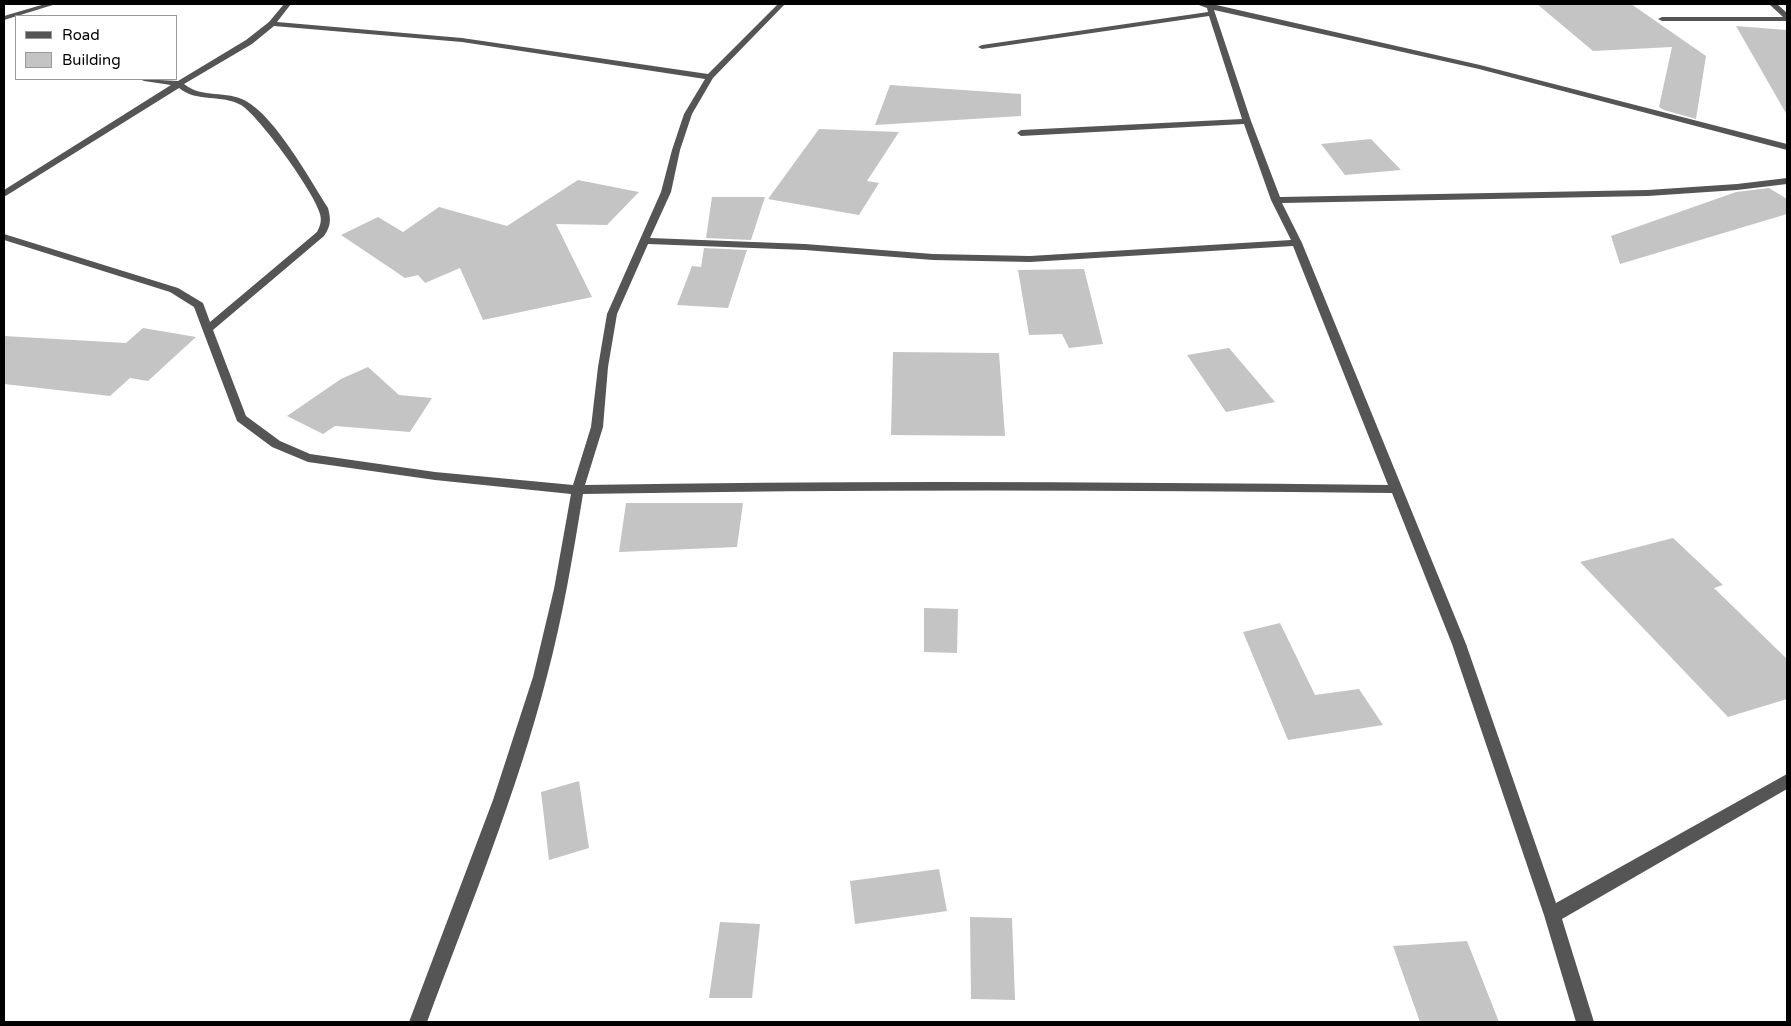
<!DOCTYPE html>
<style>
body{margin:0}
#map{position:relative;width:1791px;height:1026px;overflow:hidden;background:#fff;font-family:"Varela Round",sans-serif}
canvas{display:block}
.frame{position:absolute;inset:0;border:5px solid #000;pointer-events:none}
.legend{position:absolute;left:15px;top:15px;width:162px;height:65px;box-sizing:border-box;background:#fff;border:1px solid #999;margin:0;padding:6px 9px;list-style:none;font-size:15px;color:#000}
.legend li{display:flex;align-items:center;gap:10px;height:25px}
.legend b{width:25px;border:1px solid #999}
</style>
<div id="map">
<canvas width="1791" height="1026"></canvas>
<div class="frame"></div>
<ul class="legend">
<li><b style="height:6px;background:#555"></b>Road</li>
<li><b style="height:14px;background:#c4c4c4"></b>Building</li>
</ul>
</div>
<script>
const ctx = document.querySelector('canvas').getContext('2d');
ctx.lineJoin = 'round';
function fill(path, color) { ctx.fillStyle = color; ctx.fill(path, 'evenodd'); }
fill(new Path2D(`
 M1537,4H1631L1706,56L1696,119L1664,110L1659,107L1672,47L1593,51Z
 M1736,26L1787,30V115Z
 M890,85L1021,94V116L875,125Z
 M819,129L899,132L867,181L879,183L859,215L768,199Z
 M1371,139L1401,170L1345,175L1321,144Z
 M578,180L639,192L607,225L556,224L592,297L483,320L460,268L425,283L418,275L405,278L341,235L378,217L403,232L439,207L507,226Z
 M1769,188L1787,199V214L1620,264L1611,236L1736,192Z
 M712,197H765L751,240L706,238Z
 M704,248L747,250L728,308L677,305L692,266L701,267Z
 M1084,269L1103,344L1069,348L1062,334L1029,335L1018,270Z
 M143,328L196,337L148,381L130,378L110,396L4,384V336L126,343Z
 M1229,348L1275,402L1226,412L1187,355Z
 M893,352L999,353L1005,436L891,435Z
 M368,367L399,395L432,398L410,432L335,426L323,434L287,416L341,379Z
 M626,503H743L737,547L619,552Z
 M1673,538L1723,585L1714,588L1787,659V699L1728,717L1580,562Z
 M924,608L958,609L957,653L924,652Z
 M1280,623L1315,695L1359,689L1383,725L1288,740L1243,632Z
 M579,781L589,848L549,860L541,792Z
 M939,869L947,911L855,924L850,881Z
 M970,917L1012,918L1015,1000L971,999Z
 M720,922L760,924L752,998H709Z
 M1467,941L1499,1022H1420L1393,946Z`), '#c4c4c4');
fill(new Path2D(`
 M45,4H56L4,20V16Z
 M284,4H291L277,22L462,38L708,74L778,4H785L713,78L692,114L680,150L671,192L650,238L805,244L933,254L1030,256L1291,240L1271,200L1244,124L1021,136L1017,133L1021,130L1242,119L1209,16L982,49L978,47L982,45L1208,12L1207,8L1196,4H1212L1480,65L1787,144V150L1479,69L1214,10L1251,121L1280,197L1648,190L1737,184L1787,178V184L1737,190L1648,196L1282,203L1302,243L1466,644L1556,903L1787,774V789L1562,919L1594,1022H1576L1544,915L1452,644L1392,493C1122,490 853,489 583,494C573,555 563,616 547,676C517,793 469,909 427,1022H409L493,800L533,677L554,589L571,494L435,480L308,462L272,447L237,421L194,307L170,292L4,240V234L178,288L203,303L210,322L317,232C320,226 322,221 320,214C315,193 259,116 241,105C222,94 197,103 179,88L4,197V190L171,85L144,81L140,79L178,81L246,40L269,22ZM274,26L462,42L705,79L684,114L672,150L661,192L607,314L598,367L591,427L573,485L435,472L310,454L280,441L246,416L213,330L324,236C331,226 331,219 328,208C309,178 276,118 246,101C227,90 202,99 184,84L252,44ZM648,244L805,250L933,260L1030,262L1293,246L1388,485C1121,482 853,480 585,485L603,427L608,367L617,314Z
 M1769,4H1777L1787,13V21H1662L1658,19L1662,17H1783Z`), '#555');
</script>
